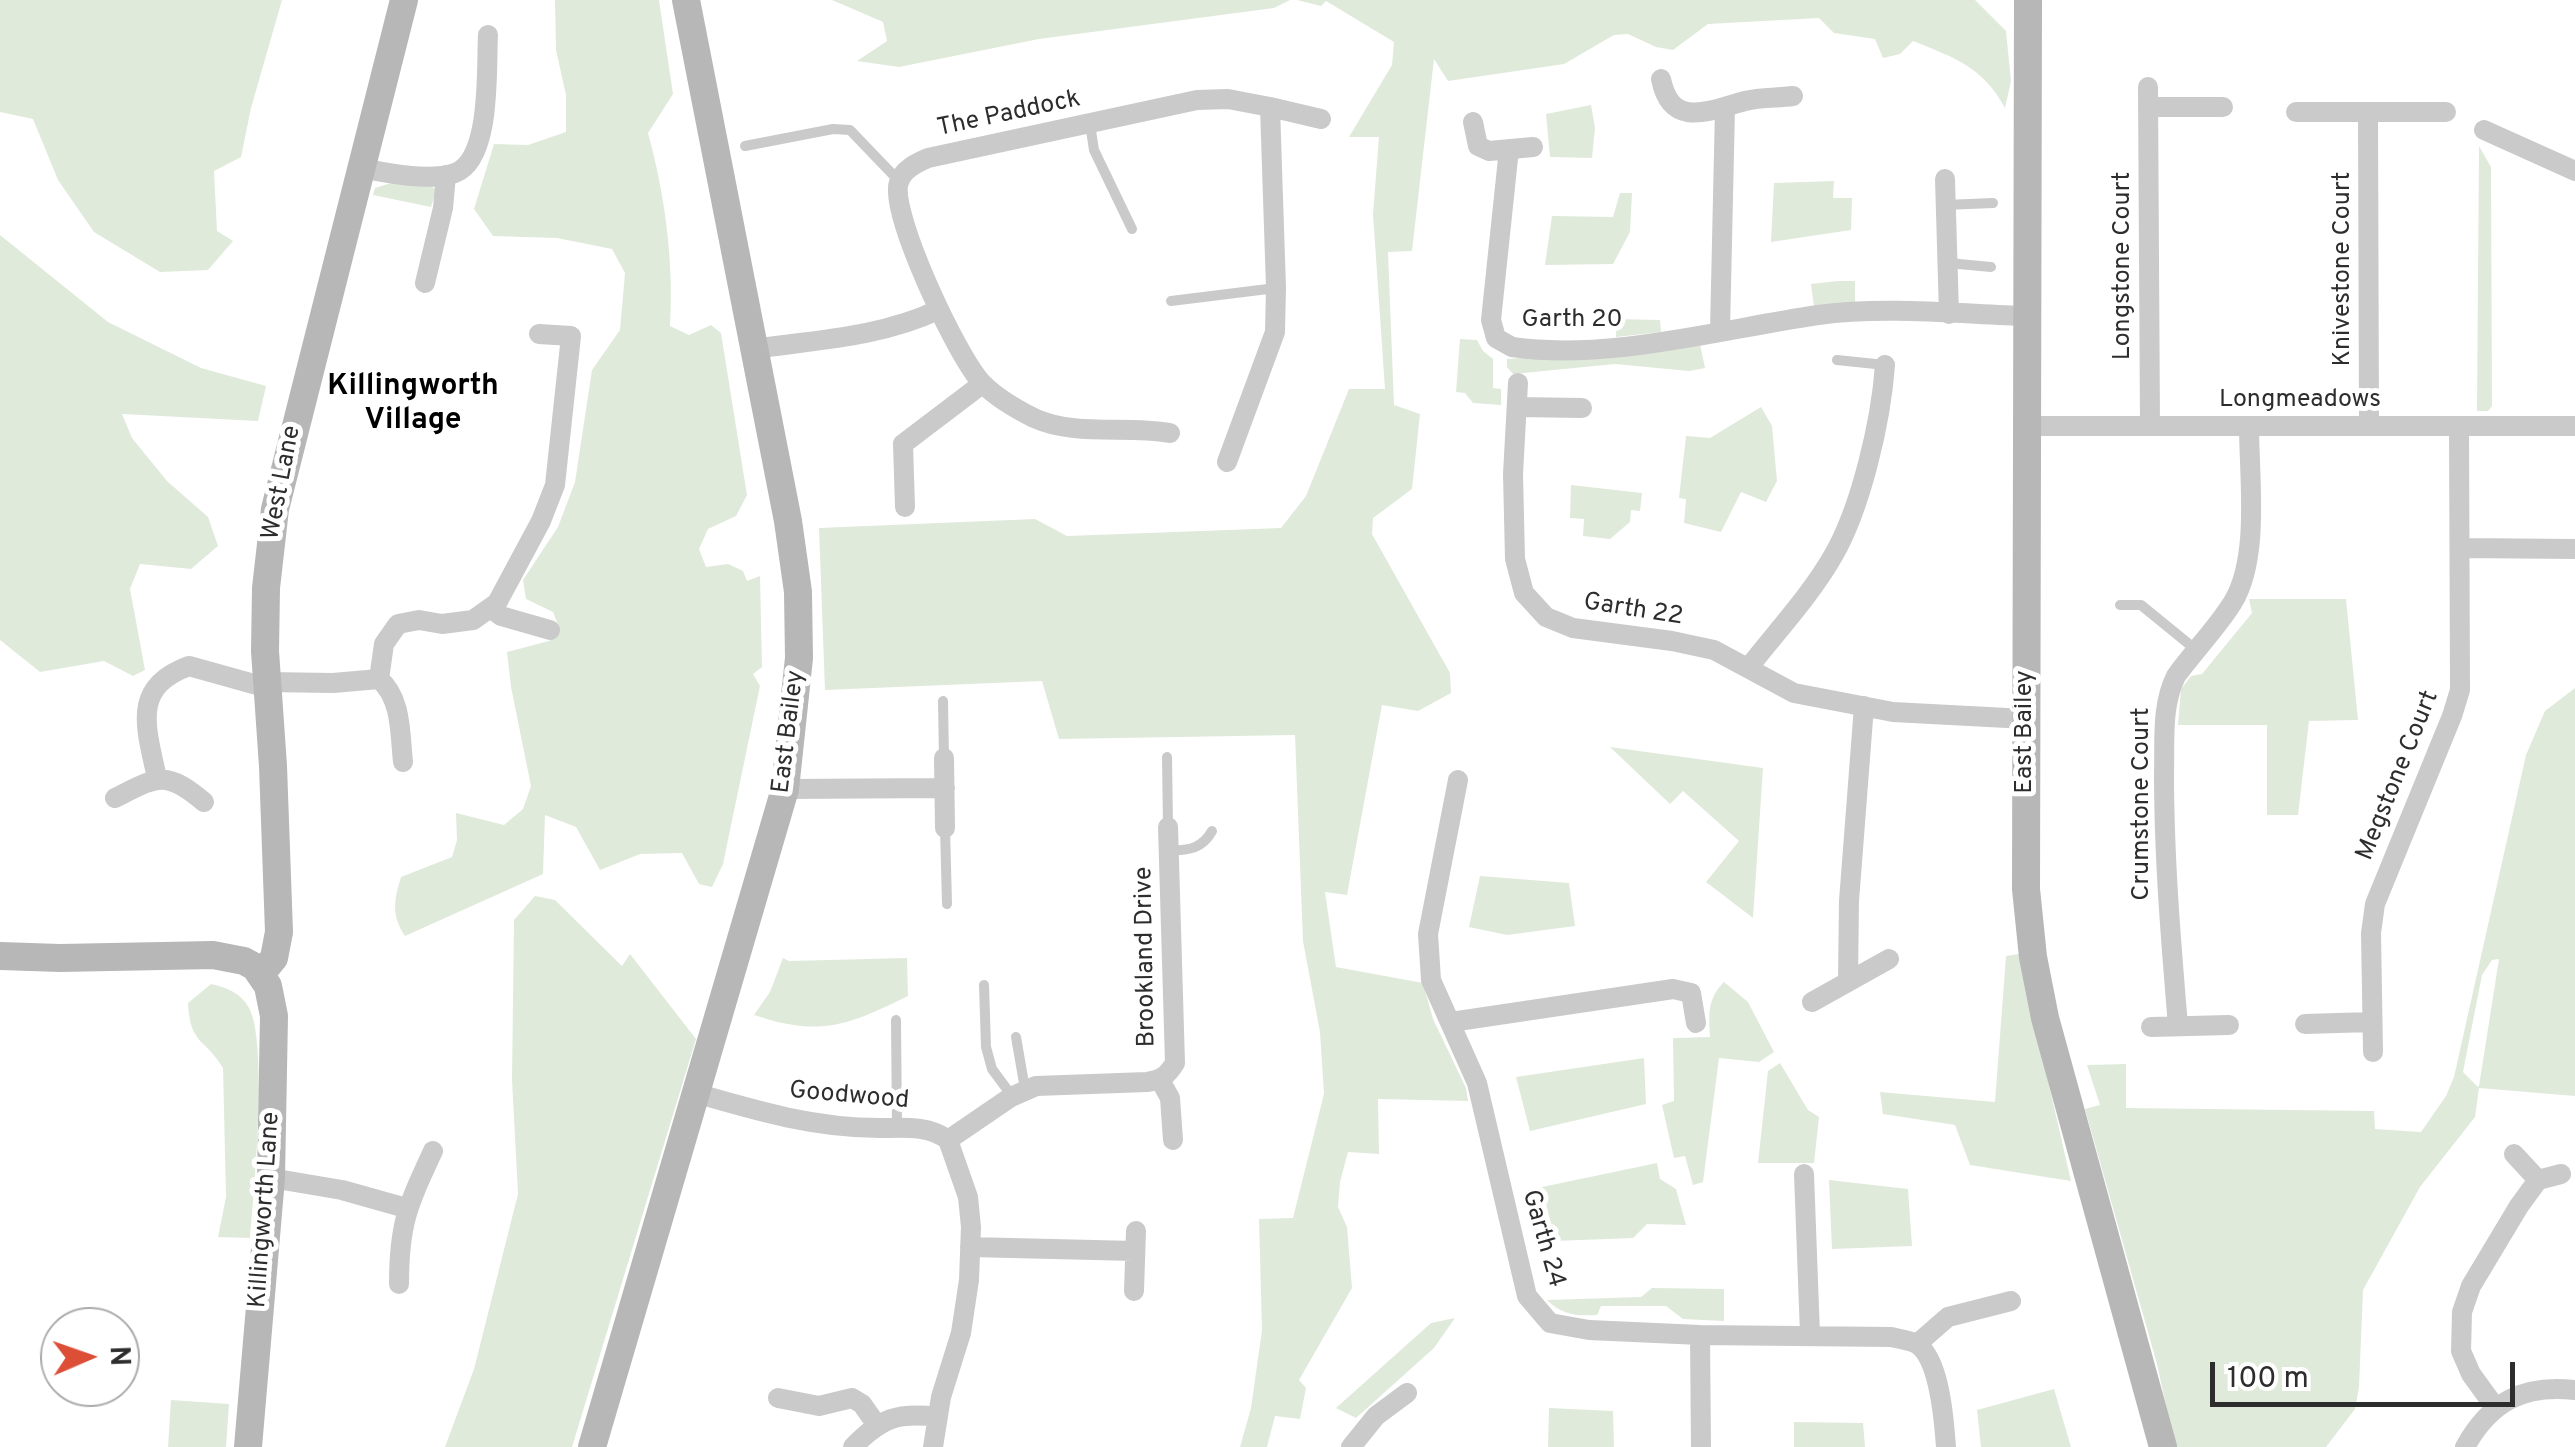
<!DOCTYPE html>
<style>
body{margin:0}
#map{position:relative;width:2575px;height:1447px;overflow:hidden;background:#fff;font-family:Overpass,sans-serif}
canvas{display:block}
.north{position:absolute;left:40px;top:1307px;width:100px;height:100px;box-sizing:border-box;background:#fff;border:2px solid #ababab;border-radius:50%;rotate:88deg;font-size:28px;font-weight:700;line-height:40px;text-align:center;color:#2d2d2d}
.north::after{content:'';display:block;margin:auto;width:35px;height:45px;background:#dd4e37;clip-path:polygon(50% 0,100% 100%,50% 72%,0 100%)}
.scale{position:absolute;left:2210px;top:1362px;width:305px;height:45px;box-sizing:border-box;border:5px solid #2d2d2d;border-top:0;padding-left:12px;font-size:30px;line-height:35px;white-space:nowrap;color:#2d2d2d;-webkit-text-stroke:8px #fff;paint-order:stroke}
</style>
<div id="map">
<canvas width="2575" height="1447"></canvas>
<div class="north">N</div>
<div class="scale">100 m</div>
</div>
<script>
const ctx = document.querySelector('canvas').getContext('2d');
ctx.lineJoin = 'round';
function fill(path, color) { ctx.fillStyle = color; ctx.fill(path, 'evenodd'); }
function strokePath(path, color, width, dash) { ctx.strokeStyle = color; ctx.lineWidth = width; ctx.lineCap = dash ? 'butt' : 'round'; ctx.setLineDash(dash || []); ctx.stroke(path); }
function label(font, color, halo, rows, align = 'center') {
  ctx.font = font + ' Overpass,sans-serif'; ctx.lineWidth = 10; ctx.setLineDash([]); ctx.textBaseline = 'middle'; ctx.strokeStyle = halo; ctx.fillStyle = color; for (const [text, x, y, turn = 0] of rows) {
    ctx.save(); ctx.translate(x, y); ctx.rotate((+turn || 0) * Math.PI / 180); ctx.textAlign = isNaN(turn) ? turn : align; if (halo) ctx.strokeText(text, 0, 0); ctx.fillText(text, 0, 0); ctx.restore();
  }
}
fill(new Path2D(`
 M0,0H282L251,108L241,157L214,171L217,231L233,241L208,270L160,272L94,232L58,180L33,119L0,112Z
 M555,0H659L673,94L648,133C665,195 674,262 670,326L689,335L711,325L721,333L747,495L736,516L708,529L699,549L706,567L728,564L743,571L747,581L760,576L762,667L753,674L760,686L723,864L712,887L699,884L682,853L640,854L600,870L576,827L545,815L543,874L405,936C391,915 394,900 401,877L452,857L457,840L456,813L504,825L523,809L531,786L511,687L507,652L549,641L560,630L553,612L526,599L523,580L558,527L575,482L592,370L620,330L625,273L612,249L557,238L493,236L474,209L494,144L528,145L566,132V95L556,50Z
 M832,0H1290L1274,8L1039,39L899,67L857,61L887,41L883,22Z
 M1297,0H1975L2006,31L2011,81L2005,108C1983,67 1955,58 1913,41L1900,54L1883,58L1875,39L1834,33L1819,18L1708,24L1673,50L1656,47L1628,34L1614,35L1564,64L1448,81L1434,59L1412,251L1388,252L1394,405L1420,414L1412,489L1373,518L1372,534L1450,673L1451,693L1418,711L1382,705L1347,895L1325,892L1336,967L1423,983L1433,1019L1466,1088L1468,1101L1378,1099L1379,1154L1348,1152L1340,1182L1338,1207L1347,1227L1352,1288L1299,1380L1306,1388L1300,1419L1275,1416L1267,1447H1240L1251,1408L1262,1330L1259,1219L1293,1218L1324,1094L1320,1032L1303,941L1295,735L1059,739L1042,681L825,690L819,528L1035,519L1067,536L1281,528L1306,496L1349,389H1385L1373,214L1379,137H1349L1392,65L1394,42L1326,1L1321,6Z
 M1591,105L1595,128L1592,158L1550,157L1546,114Z
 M2479,146L2491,167L2492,406L2488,411H2477Z
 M1834,181L1833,198H1852L1851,230L1771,242L1774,183Z
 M394,182L432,186L436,191L431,207L373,195L375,188Z
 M1620,193H1632L1630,232L1613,264L1545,265L1552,216L1613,217Z
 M0,235L108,322L201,368L266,386L258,421L122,414L132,438L167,481L208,517L218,546L191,569L140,564L130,589L145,670L133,676L104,661L40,672L0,640Z
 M1838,281H1855V304L1814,307L1811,284Z
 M1616,319L1660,320L1661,332L1616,337Z
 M1460,339L1477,340L1483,351L1493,359V388L1501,389V405L1473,403L1465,393L1456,392Z
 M1700,344L1705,368L1689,371L1615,364L1513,374L1507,367V359Z
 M1761,407L1772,426L1777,481L1766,502L1741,492L1721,532L1684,523L1686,499L1679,498L1686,436L1710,438Z
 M1571,485L1642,493L1640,511L1631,510L1630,522L1610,539L1583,536L1584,519L1570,518Z
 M2249,599H2346L2358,720L2309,721L2298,815H2267V725H2178L2181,689L2191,676L2202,674L2252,613Z
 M2575,688V1096L2479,1088L2475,1117L2420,1187L2363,1290L2359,1387L2355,1409L2326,1447H2175L2157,1364L2085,1109L2100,1105L2087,1065L2126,1064V1108L2374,1111L2375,1129L2421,1132L2446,1096L2454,1077L2526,755L2545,711ZM2499,959L2479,1086L2478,1087L2463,1072L2482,975L2492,960Z
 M1610,747L1763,768L1753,918L1706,882L1739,841L1683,791L1670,804Z
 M1480,876L1569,883L1575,926L1507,935L1469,927Z
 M535,896L555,900L622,966L630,954L696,1039L572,1447H445L474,1369L518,1194L512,1080L514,920Z
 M2019,954L2071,1181L1970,1165L1955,1125L1883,1114L1880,1092L1995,1102L2006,956Z
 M783,958L789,961L907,958L908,996C847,1026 820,1037 754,1015L770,992Z
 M1724,982L1748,1002L1774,1052L1759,1062L1719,1058L1703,1182L1693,1185L1685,1156L1674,1158L1662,1105L1674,1101L1673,1038L1710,1037C1709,1014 1707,999 1724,982Z
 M211,984C226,987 241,993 249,1008C268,1042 254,1194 250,1238L218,1237L226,1197L223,1068C205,1038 190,1045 188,1003Z
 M1644,1058L1646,1104L1530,1131L1516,1077Z
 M1780,1063L1808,1110L1819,1117L1814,1163H1758L1768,1071Z
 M1657,1163L1660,1179L1676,1189L1686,1225L1647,1224L1633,1238L1555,1241L1542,1187Z
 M1829,1180L1908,1189L1912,1246L1832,1249Z
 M1652,1288L1724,1289V1321L1683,1319L1666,1306H1601L1597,1315C1576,1316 1562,1315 1547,1300L1641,1297Z
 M1455,1318L1434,1348L1356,1418L1336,1408L1431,1323Z
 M2054,1389L2071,1447H1981L1977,1410Z
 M171,1400L229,1404L226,1447H168Z
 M1549,1408L1613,1411L1614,1447H1548Z
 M1794,1422L1863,1423L1865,1447H1794Z`), '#e0eadb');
strokePath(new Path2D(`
 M1090,124L1094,150L1132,229
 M745,146L833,129L850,130L899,181
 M1945,205L1993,203
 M1948,263L1991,267
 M1171,301L1276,288
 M1837,360L1885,365
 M2120,605H2141L2195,649
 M943,701L944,758
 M1167,757L1168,826
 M945,828L947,904
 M1169,851C1189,850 1202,849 1212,831
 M984,985L986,1047L992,1069L1012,1096
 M896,1020L897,1127
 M1016,1037L1025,1089`), '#cacaca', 10);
strokePath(new Path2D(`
 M1661,79C1671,130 1711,110 1745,101C1760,97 1778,98 1793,96
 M2148,87L2150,426
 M1270,107L1321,119
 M2148,107H2223
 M2296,112H2446
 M2368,112L2369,426
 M1473,122L1478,146L1489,151L1533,147
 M2484,130L2575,171
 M1509,149L1491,320L1496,338L1512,347C1609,361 1722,329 1818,315C1884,306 1960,314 2026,316
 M361,168C387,173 429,182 455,173C492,159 486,68 488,35
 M1945,179L1949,314
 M425,283L443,208L446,175
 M1720,331L1725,108
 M754,349C816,340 881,337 938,310
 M1518,383L1513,474L1515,559L1524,593L1546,617L1573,628L1672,641L1714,650L1794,693L1893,712L2026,719
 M1517,407L1582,408
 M2025,426H2575
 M1170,433C1125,425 1076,437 1034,418C1018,410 996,397 983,384C959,361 888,211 899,182C903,169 917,163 928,158L1197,100L1228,99L1270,107L1276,288L1275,332L1227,462
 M905,507L903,444L982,384
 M2460,548L2575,549
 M490,608L501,616L550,630
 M1749,667C1777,631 1810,596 1833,556C1861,508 1881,421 1885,365
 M379,679L384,644L398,624L419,620L442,624L473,620L497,603L541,521L555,485L571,336L539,334
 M267,682L333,683L379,679C402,698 400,735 403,762
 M944,758L945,828
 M157,778C146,727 131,687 189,666L268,688
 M1458,780L1428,934L1431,980L1477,1083L1527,1296L1550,1323L1589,1330L1700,1335L1891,1337C1899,1339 1908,1340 1915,1343C1940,1356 1944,1421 1946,1447
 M785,789L945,788
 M115,798C157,777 165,769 204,802
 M1848,981L1849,901L1864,706
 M1812,1002L1889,959
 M1451,1022L1673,989L1691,993L1696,1023
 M2305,1024L2371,1022
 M2178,1026C2171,942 2164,858 2164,774C2165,741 2161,706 2176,676C2194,651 2217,628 2233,602C2260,557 2249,477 2249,426
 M2151,1027L2229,1025
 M2373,1052L2371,933L2375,904L2452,716L2460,690L2459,426
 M1160,1080L1170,1098L1173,1140
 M695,1093C757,1111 815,1128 880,1128C903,1128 928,1125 948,1140L968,1197L971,1227L969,1280L961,1333L941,1397L933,1447
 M948,1140L1011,1097L1036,1086L1147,1082C1161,1080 1167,1076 1175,1063L1168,827
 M2514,1154L2538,1180
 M1804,1174L1810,1334
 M271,1178L342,1190L406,1208
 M970,1247L1135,1251
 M399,1284C399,1223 408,1205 433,1151
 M1134,1291L1136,1231
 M1700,1335L1701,1447
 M1917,1344L1948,1317L2011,1301
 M778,1398L819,1406L852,1398L862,1404L876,1424
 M2495,1407L2471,1374L2461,1351L2462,1312L2471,1286L2519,1206L2538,1180L2561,1174
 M853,1447C881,1418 897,1412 938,1417
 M1351,1447L1376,1416L1407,1393
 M2465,1447C2490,1402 2523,1384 2575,1390`), '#cacaca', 20);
strokePath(new Path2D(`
 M2028,0L2026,889L2033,957L2045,1018L2163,1447
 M0,956L60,958L213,955L244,961L255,967L268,986L274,1016L271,1178L248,1447
 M261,974L274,958L279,932L273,766L265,651L266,588L275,509L404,0
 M592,1447L785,789L799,658L798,592L788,521L686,0`), '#b7b7b7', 28);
label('25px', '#2d2d2d', '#fff', [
 ["The Paddock",1009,115,-12],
 ["Longstone Court",2124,266,-90],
 ["Knivestone Court",2344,269,-90],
 ["Garth 20",1572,321],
 ["Longmeadows",2300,401],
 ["West Lane",283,483,-79],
 ["Garth 22",1633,611,9],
 ["East Bailey",790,732,-83],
 ["East Bailey",2026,732,-90],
 ["Megstone Court",2399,776,-68],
 ["Crumstone Court",2143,804,-90],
 ["Brookland Drive",1147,957,-91],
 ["Goodwood",849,1097,5],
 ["Killingworth Lane",266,1210,-86],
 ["Garth 24",1542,1239,74]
]);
label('bold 30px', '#000', '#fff', [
 ["Killingworth",413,388],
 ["Village",413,422]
]);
</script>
